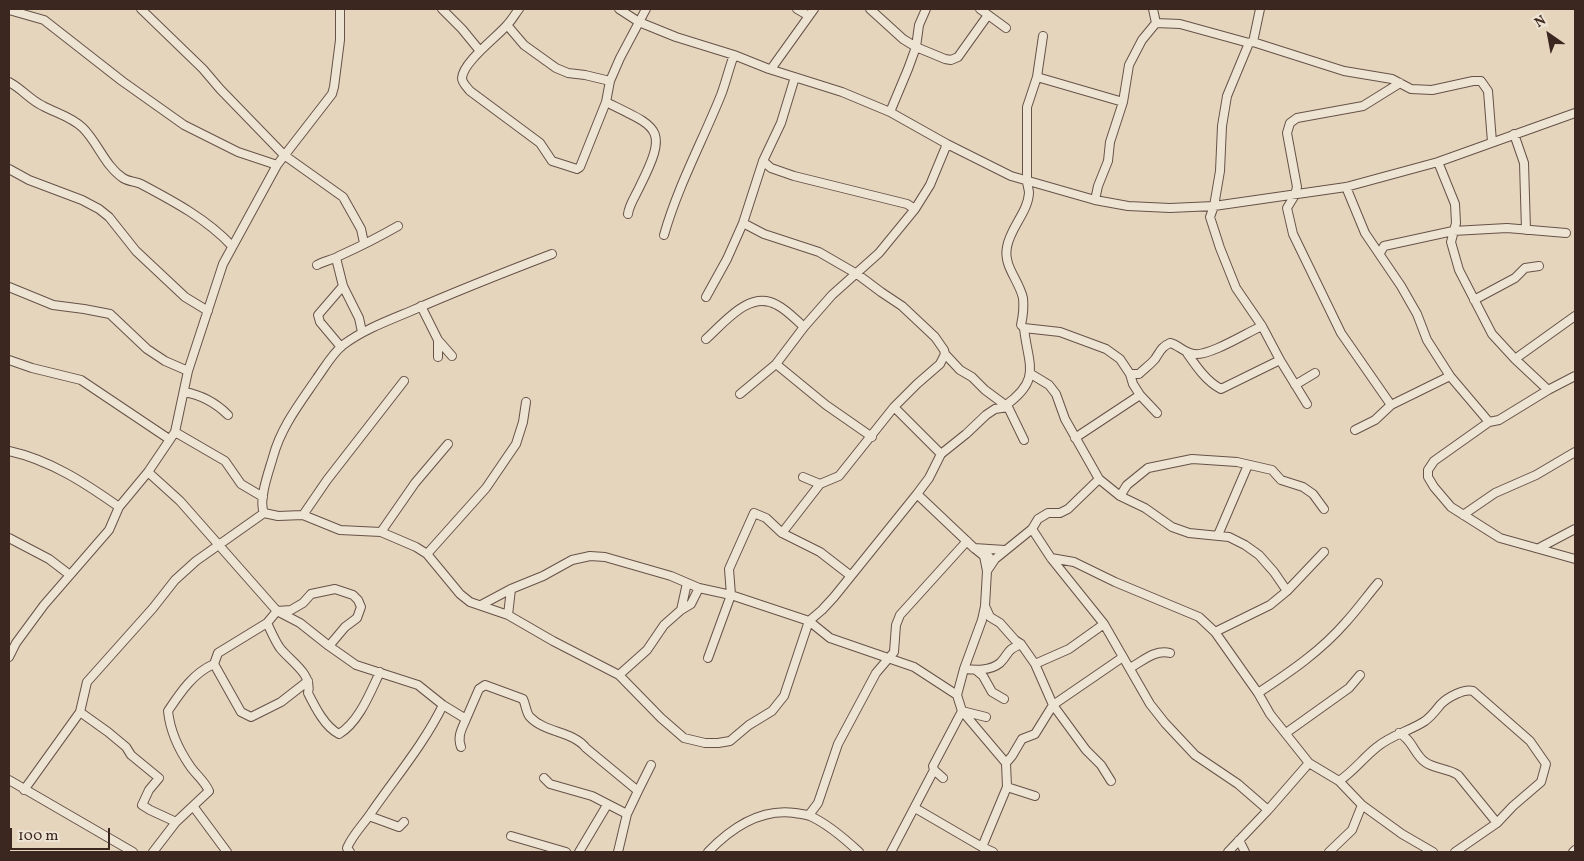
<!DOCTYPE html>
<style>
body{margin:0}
#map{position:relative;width:1584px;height:861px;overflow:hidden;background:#e5d5bd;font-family:Vollkorn,serif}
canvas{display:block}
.frame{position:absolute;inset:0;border:10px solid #3c2720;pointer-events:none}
.north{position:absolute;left:1524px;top:10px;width:50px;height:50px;-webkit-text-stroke:4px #eee4d4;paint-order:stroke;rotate:327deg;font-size:14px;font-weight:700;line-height:20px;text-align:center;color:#3c2720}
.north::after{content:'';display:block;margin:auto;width:18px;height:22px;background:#3c2720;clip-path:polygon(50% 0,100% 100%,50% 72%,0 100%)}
.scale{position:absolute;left:10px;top:828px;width:100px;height:22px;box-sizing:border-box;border:2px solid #3c2720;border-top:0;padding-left:6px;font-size:15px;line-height:18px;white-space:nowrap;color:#3c2720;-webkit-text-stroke:4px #eee4d4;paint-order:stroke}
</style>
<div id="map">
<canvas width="1584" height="861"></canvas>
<div class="frame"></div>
<div class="north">N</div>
<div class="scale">100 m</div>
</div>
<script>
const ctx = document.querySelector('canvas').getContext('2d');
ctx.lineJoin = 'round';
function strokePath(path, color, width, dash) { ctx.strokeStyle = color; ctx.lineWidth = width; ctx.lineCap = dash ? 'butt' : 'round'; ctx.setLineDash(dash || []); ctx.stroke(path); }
const minor = new Path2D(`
 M141,9L203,69L220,89L284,155L343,197L361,229L364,243
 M442,9L462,29L480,51
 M519,9C515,14 512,20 507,25C497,37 463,62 462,78C462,83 467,87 470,91L540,143L552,161L577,169L580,167L606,102L610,81L620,58L646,9
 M619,9L639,22L676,37L734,55L769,69L842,92L890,112L947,144L1011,176L1095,200L1128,206L1170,208L1214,206L1346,187L1438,162L1575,113
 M797,9L809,16
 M870,9L903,39L916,47L945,59L951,60L958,57L988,15
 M980,9L1006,28
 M1153,9L1156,23
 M9,10L44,20L122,81L184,125L238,152L277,165
 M1156,23L1180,24L1249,43L1253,42L1344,71L1392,79L1411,89L1432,90L1473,81H1481L1488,91L1492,142
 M507,25L524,45L556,68L568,73L585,75L610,81
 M1253,42L1260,9
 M771,69L814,9
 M1037,77L1123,102
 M9,82C21,88 30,100 43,106C56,113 72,117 83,128C98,143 105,166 123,178C129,182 135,181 141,184C173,201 207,219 232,246
 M606,102C659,128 669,128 640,186C636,195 629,205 628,214
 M890,112L908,69L916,47L919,25L926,9
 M1514,134L1524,163L1526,230
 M763,161L771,168L794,176L907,204L915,209
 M1438,162L1455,204L1456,223L1451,242L1459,270L1492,334L1515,359L1548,390
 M9,169L29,180L82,200L99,209L109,217L136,251L185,297L208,311
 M1346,187L1365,233L1401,286L1417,314L1427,340L1450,376L1489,422
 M1095,200L1098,186L1108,161L1110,142L1123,102L1129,65L1142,40L1156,23
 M743,223L764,234L819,252L857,274L881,292L902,306L935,337L944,350L945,354L960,370L972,377L985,390L1008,407L1024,440
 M664,235C678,186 702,142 721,95C726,82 729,68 734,55
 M1380,253L1384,246L1453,231L1507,228L1566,233
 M336,258L343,286L359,318L362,332
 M317,265C324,261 332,260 339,256C359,247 379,237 398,226
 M9,287L53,305L84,309L110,314L147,349L165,361L188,371
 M706,297L727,259L743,223L763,161L781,123L795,77
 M1474,300L1515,278L1525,268L1539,266
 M421,306L438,340L452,356
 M1262,326L1280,360L1307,404
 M1024,328L1060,332L1106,349L1120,359L1130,374L1133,384L1140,395L1157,413
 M706,339C724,323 750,289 777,305C787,310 795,319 804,327
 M438,340V357
 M341,347L320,322L318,315L343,286
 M1187,353C1196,366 1206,381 1221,389L1280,360
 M1515,359L1575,316
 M9,360L32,368L81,380L169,439
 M776,364L826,405L872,437
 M1031,374L1049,385L1056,394L1065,419L1099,479L1120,496L1145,508L1172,527L1189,533L1229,537L1245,545L1259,555L1274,572L1287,591
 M1130,374H1139C1144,369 1151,364 1155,359C1160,352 1161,347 1170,343C1179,345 1184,353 1194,354C1210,356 1246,333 1262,326L1236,288L1220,248L1210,217L1214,206L1220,171L1222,126L1227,96L1249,43
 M1575,376L1548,390L1499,420L1489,422L1434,461L1428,470V477L1434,487L1451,507L1500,538L1575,559
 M1295,385L1315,373
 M184,392C202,395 215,402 228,415
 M740,394L776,364L804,327L832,295L879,253L915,209L930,185L947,144
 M1391,405L1341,333L1293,234L1287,208L1295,195L1297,187L1287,133L1290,123L1297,118L1363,106L1400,83
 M894,407L941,454
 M1008,407L1006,405C1042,379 1028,365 1024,328L1021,325C1023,316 1024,307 1023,298C1019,280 1003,266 1007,247C1010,228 1028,212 1029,193C1029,189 1027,185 1027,181V107L1037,77L1043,36
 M1355,430L1375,420L1391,405L1450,376
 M175,432L225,461L241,484L263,497
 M1075,438L1140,395
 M9,451C50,460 85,483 119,507
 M148,472L180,501L277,611L300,623L329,646L356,665L418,685L443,705L466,719L479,689L485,685L523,699C526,705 526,713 530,717C545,733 573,731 586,748L638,791L651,765
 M803,477L820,484L839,476L894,407L917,384L940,364L945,354
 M917,494L974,548L984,556L989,557
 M1120,496L1127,485L1148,468L1192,459L1237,462L1272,470L1281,480L1303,487L1313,494L1324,509
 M264,513C258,500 269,471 273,457C281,427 300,403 317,378C325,367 332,354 343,345C363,330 387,321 411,311C457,291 505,272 552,254
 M303,515L327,480L404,381
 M1463,515L1495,493L1536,475L1575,452
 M1032,529L1051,558L1104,624L1150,704L1165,723L1195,755L1238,784L1268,810
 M381,532L415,483L448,444
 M782,533L820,484
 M1218,535L1248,465
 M9,538L49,559L70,575
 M974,548L1005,550
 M1539,548L1575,529
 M427,554L486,488L516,444L523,422L526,402
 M984,556L987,571L985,606L982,620L964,669L957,695L962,711L986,717
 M1051,558L1074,562L1115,582L1199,617L1215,632L1258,693L1270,714L1309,763L1339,781L1362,805L1402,834L1433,852
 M987,571L995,559L1032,529L1038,519L1048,513H1060L1068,509L1099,479
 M481,605L511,589L543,576L572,560L590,556L605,557L671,576L699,588L731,595L809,621L830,638L914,667L957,695
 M985,606L990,617L1000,623L1015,640L1021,644L1035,664L1053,705L1086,750L1101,765L1111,781
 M681,610L687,583
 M508,615L511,589
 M267,623C271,631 275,641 280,648C290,661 313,674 308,693C315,707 325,727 339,734C359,722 370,693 380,672
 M1215,632L1270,605L1287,591L1324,552
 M9,657L16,643L44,605L109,530L119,507L148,472L175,432L188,371L223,264L277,165L332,94L334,87L340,40V9
 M708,658L731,595L729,569L754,513L766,518L782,533L820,552L851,576
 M214,664L241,712L251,717L281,702L308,681
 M1035,664L1069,649L1104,624
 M1130,668C1143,661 1155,649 1170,653
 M964,669C976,670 990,671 1000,663C1010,653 1005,651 1021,644
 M977,671L983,676L992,692L1004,699
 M619,675L647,650L664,625L681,610L691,604L699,588
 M1258,693C1290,672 1321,651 1346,622C1357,610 1367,596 1378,583
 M80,712L108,732L126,747L131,755L159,778L149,790L142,805L150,810L176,822
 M1286,733L1349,688L1360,675
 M1399,733C1412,739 1414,754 1425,762C1434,769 1448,768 1458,775L1497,823
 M461,747C457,736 462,729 466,719
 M1006,763L1012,756L1022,739L1035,734L1053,705L1123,657
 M544,778L550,784L592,796L627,814
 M943,778L934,770L933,766L962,711L1006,763L1007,787L982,847
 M9,780L133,852
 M1339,781C1354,771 1363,758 1377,747C1391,735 1410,731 1425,721C1432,716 1436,710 1441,704C1447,698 1464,688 1473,691L1530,741L1546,764L1541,782L1513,806L1497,823L1455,852
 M1007,787L1035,796
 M24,790L80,712L87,682L153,608L175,580L196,561L264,513L278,516L303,515L340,530L381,532L416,547L427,554L460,594L470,602L508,615L553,641L619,675L661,718L684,738L705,743H718L730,741L749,725L772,711L784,696L809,621L822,610L834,597L917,494L929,478L941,454L966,434L986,415L995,409L1008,407
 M193,806L227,852
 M915,808L982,847L993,852
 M809,815L818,803L838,744L876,673L894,652L896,625L900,615L967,541
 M369,816L399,827L404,822
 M511,836L566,852
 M1239,840L1245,852
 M153,852L176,822L209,791C204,780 196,775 190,766C179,750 170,730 168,711C180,693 193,673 214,664L218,653L267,623L277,611L291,610L303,603L311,594L335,589L353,595L358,600L361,607L357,618L345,627L329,646
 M350,852L347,848C353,834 363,825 371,813C395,778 424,744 443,705
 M579,852L607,805
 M618,852L627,814L638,791
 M708,852C731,828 760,808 795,813C800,814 805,814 810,816C828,824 844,838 859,852
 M891,852L934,770
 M1228,852L1268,810L1309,763
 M1329,852L1352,830L1362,805
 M1573,852L1575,850`);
strokePath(minor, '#665247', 10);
strokePath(minor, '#eee4d4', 8);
</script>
